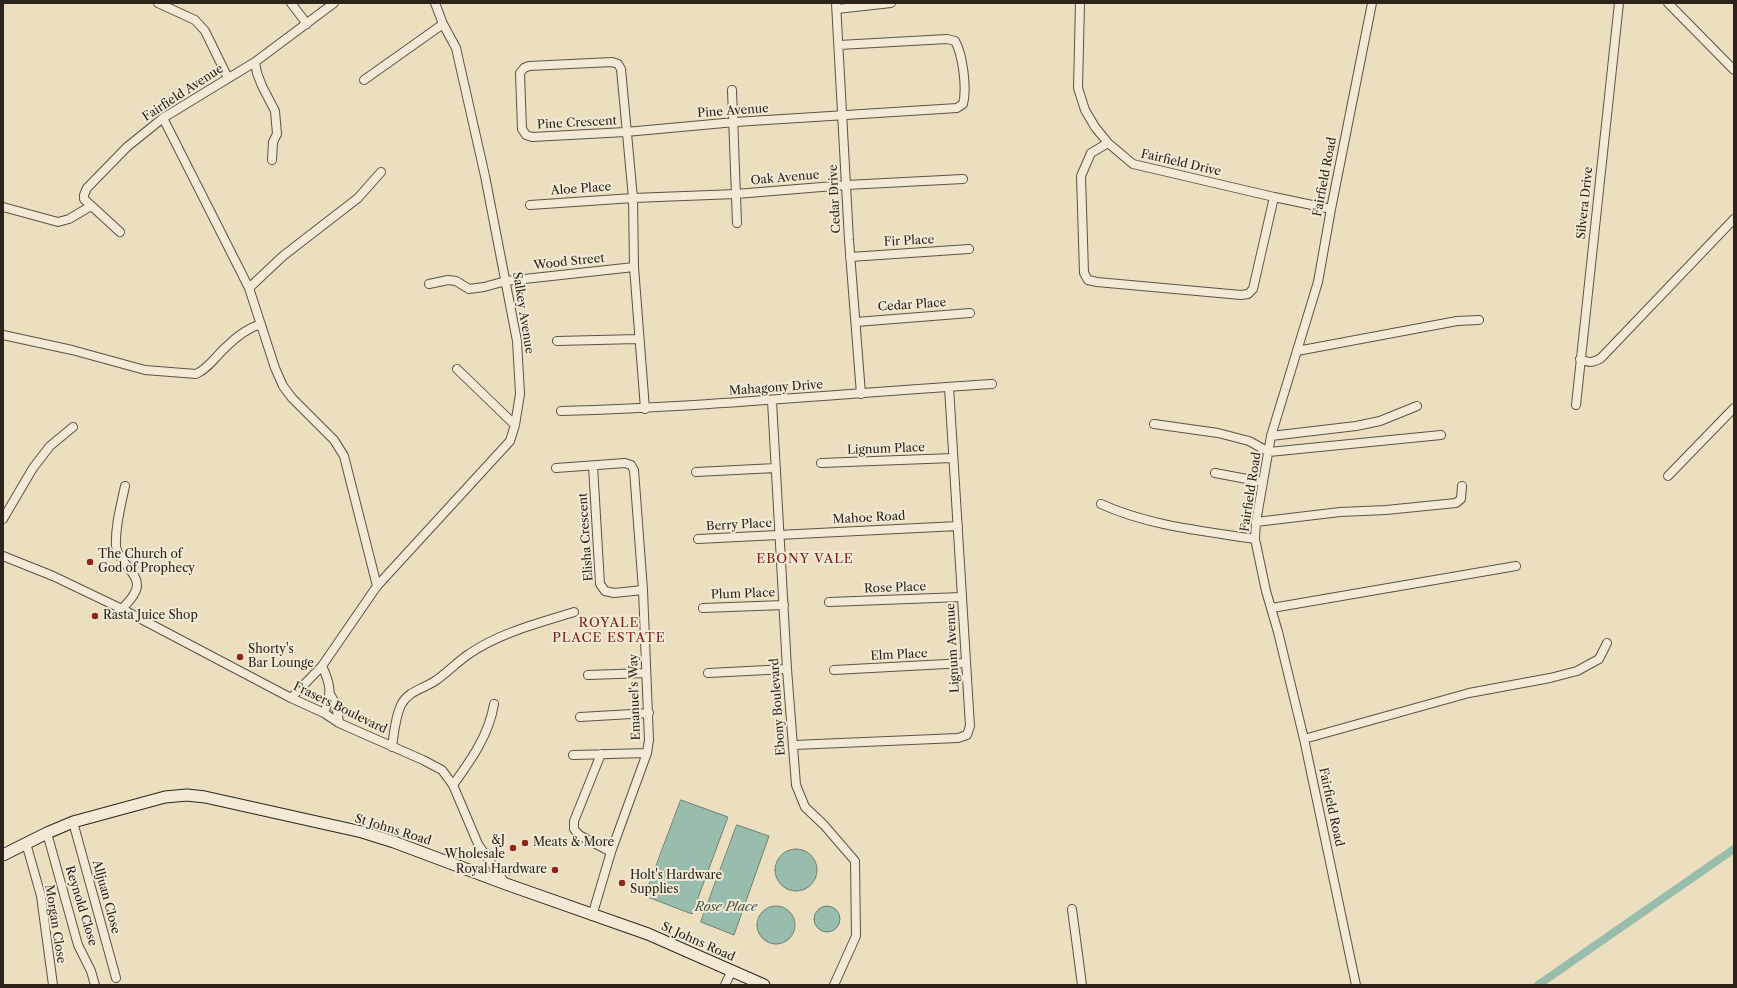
<!DOCTYPE html>
<style>
body{margin:0}
#map{position:relative;width:1737px;height:988px;overflow:hidden;background:#ebdfc0;font-family:"Libre Caslon Text",serif}
canvas{display:block}
.frame{position:absolute;inset:0;border:4px solid #2c241b;pointer-events:none}
</style>
<div id="map">
<canvas width="1737" height="988"></canvas>
<div class="frame"></div>
</div>
<script>
const ctx = document.querySelector('canvas').getContext('2d');
ctx.lineJoin = 'round';
function fill(path, color) { ctx.fillStyle = color; ctx.fill(path, 'evenodd'); }
function strokePath(path, color, width, dash) { ctx.strokeStyle = color; ctx.lineWidth = width; ctx.lineCap = dash ? 'butt' : 'round'; ctx.setLineDash(dash || []); ctx.stroke(path); }
function label(font, color, halo, rows, align = 'center') {
  ctx.font = font + ' "Libre Caslon Text",serif'; ctx.lineWidth = 4; ctx.setLineDash([]); ctx.textBaseline = 'middle'; ctx.strokeStyle = halo; ctx.fillStyle = color; for (const [text, x, y, turn = 0] of rows) {
    ctx.save(); ctx.translate(x, y); ctx.rotate((+turn || 0) * Math.PI / 180); ctx.textAlign = isNaN(turn) ? turn : align; if (halo) ctx.strokeText(text, 0, 0); ctx.fillText(text, 0, 0); ctx.restore();
  }
}
const water = new Path2D(`
 M681,800L728,817L692,914L645,896Z
 M737,825L769,836L734,935L701,922Z
 M775 870a21 21 0 1 1 42 0a21 21 0 1 1-42 0Z
 M814 919a13 13 0 1 1 26 0a13 13 0 1 1-26 0Z
 M757 925a19 19 0 1 1 38 0a19 19 0 1 1-38 0Z`);
fill(water, '#99bdac');
strokePath(water, '#6d8072', 1);
strokePath(new Path2D(`
 M1538,985L1734,849`), '#99bdac', 8);
const street = new Path2D(`
 M158,3L195,20L205,31L228,78
 M291,3L307,24
 M836,3L849,240L861,394
 M1080,3L1078,88L1085,110L1095,127L1108,143L1133,164L1274,197L1331,209
 M1668,3L1734,70
 M837,9L891,3
 M255,62L257,73L262,86L275,111L277,134L273,142L272,160
 M364,80L443,24
 M732,90L737,223
 M163,118L249,288L275,368L283,386L292,398L334,440L344,456L377,586
 M1108,143L1091,153L1081,176L1084,273L1088,280L1097,282L1241,295L1248,294L1253,289L1274,197
 M530,205L633,198L736,194L846,185L963,179
 M3,207L58,222L69,219L91,206
 M120,232L84,199V195L87,188L127,147L163,118L255,62L334,3
 M850,257L969,249
 M429,284L448,280L456,281L469,289L484,287L506,281L634,267
 M249,288L283,256L358,198L381,172
 M856,322L970,313
 M3,335L72,350L145,370L196,374C208,369 216,356 226,347C236,337 248,328 261,324
 M557,341L638,339
 M1297,351L1457,321L1479,320
 M1580,359C1588,363 1593,363 1601,358L1734,219
 M457,369L515,425
 M772,401L787,669L796,785L805,807L824,825L855,861L856,936L834,985
 M1576,405L1619,3
 M645,409L634,267L633,198L621,69L618,64L612,62L529,66L524,68L520,73L522,129L526,135L532,137L626,132L735,122L957,108L963,104C967,89 963,55 955,41L947,39L839,45
 M561,411C705,407 849,393 992,384
 M1154,424L1218,433L1249,441L1269,452L1441,435
 M1271,436L1356,426L1380,421L1417,406
 M821,463L953,458
 M593,466L600,584L605,591L614,593L643,590
 M556,468L625,463L631,465L634,470L643,590L649,740L647,753L611,852L592,916
 M696,472L776,468
 M1215,473L1263,482
 M1668,476L1734,408
 M1101,504C1149,526 1204,531 1255,539
 M3,519L33,468L50,446L73,427
 M1256,522L1340,512L1386,510L1456,503L1461,499L1462,486
 M698,539L958,526
 M3,556L53,576L122,609L291,698L324,713L339,723L423,760L442,770L453,785L478,844L505,883
 M829,602L962,597
 M703,608L784,605
 M1272,608L1516,566
 M122,609C126,604 131,600 134,594C146,576 118,564 116,546C115,526 121,505 125,486
 M322,666C331,685 332,694 324,713
 M834,670L965,663
 M708,673L787,669
 M588,675L646,673
 M330,694C336,703 338,712 339,723
 M291,698L322,666L377,586L510,441L515,425L520,394L517,341L485,176L456,48L443,24L435,3
 M580,717L649,713
 M1304,739L1469,693L1550,678L1577,671L1599,659L1607,643
 M794,745L958,738L967,735L970,726L949,387
 M392,747C394,733 395,718 401,705C408,691 423,689 435,681C447,673 457,662 469,654C499,633 539,623 574,612
 M601,754L574,821V829L579,835L611,852
 M573,755L647,753
 M453,785C471,760 489,735 494,704
 M73,822L116,978
 M47,833L78,945L91,971L95,985
 M26,843L41,896L53,985
 M1072,909L1082,985
 M725,985L731,972
 M1356,985L1304,739L1278,632L1266,591L1255,539L1256,522L1271,436L1318,282L1331,209L1372,3`);
const secondary = new Path2D(`
 M3,855L47,833L73,822L165,797L187,795L205,797L362,832L394,842L506,884L648,934L764,985`);
strokePath(street, '#5c5344', 10);
strokePath(secondary, '#2c241b', 13);
strokePath(street, '#f2ead6', 8);
strokePath(secondary, '#f2ead6', 11);
for (const [x, y, r, color] of [
 [90,562,4,"#8f2418"],
 [95,616,4,"#8f2418"],
 [240,657,4,"#8f2418"],
 [525,843,4,"#8f2418"],
 [513,848,4,"#8f2418"],
 [555,870,4,"#8f2418"],
 [622,883,4,"#8f2418"]
]) { const dot = new Path2D(); dot.arc(x, y, r, 0, 2 * Math.PI); ctx.fillStyle = color; ctx.fill(dot); strokePath(dot, '#f2ead6', 1.5); }
label('12px', '#2c241b', '#f2ead6', [
 ["Fairfield Avenue",183,93,-33],
 ["Pine Avenue",733,111,-4],
 ["Pine Crescent",577,123,-3],
 ["Fairfield Drive",1181,163,13],
 ["Fairfield Road",1325,177,-79],
 ["Oak Avenue",785,178,-5],
 ["Aloe Place",581,189,-4],
 ["Cedar Drive",835,199,-93],
 ["Silvera Drive",1585,203,-84],
 ["Fir Place",909,241,-3],
 ["Wood Street",569,262,-6],
 ["Cedar Place",912,305,-4],
 ["Salkey Avenue",523,313,81],
 ["Mahagony Drive",776,388,-4],
 ["Lignum Place",886,449,-2],
 ["Fairfield Road",1251,492,-81],
 ["Mahoe Road",869,518,-3],
 ["Berry Place",739,525,-3],
 ["Elisha Crescent",586,537,-94],
 ["Rose Place",895,588,-2],
 ["Plum Place",743,594,-2],
 ["Lignum Avenue",953,648,-93],
 ["Elm Place",899,655,-3],
 ["Emanuel's Way",635,697,-92],
 ["Ebony Boulevard",778,707,-94],
 ["Frasers Boulevard",340,708,26],
 ["Fairfield Road",1331,807,78],
 ["St Johns Road",393,830,17],
 ["Alljuan Close",106,897,75],
 ["Reynold Close",81,906,73],
 ["Morgan Close",55,924,81],
 ["St Johns Road",698,942,24]
]);
label('12px', '#2c241b', '#f2ead6', [
 ["The Church of",98,555],
 ["God of Prophecy",98,569],
 ["Rasta Juice Shop",103,616],
 ["Shorty's",248,650],
 ["Bar Lounge",248,664],
 ["&J",505,841,"right"],
 ["Wholesale",505,855,"right"],
 ["Meats & More",533,843],
 ["Royal Hardware",547,870,"right"],
 ["Holt's Hardware",630,876],
 ["Supplies",630,890]
], 'left');
ctx.letterSpacing = '1px';
label('13px', '#7a1f14', '#f2ead6', [
 ["EBONY VALE",805,559],
 ["ROYALE",609,623],
 ["PLACE ESTATE",609,638]
]);
ctx.letterSpacing = '0px';
label('italic 13px', '#4d5246', '#f2ead6', [
 ["Rose Place",726,907]
]);
</script>
